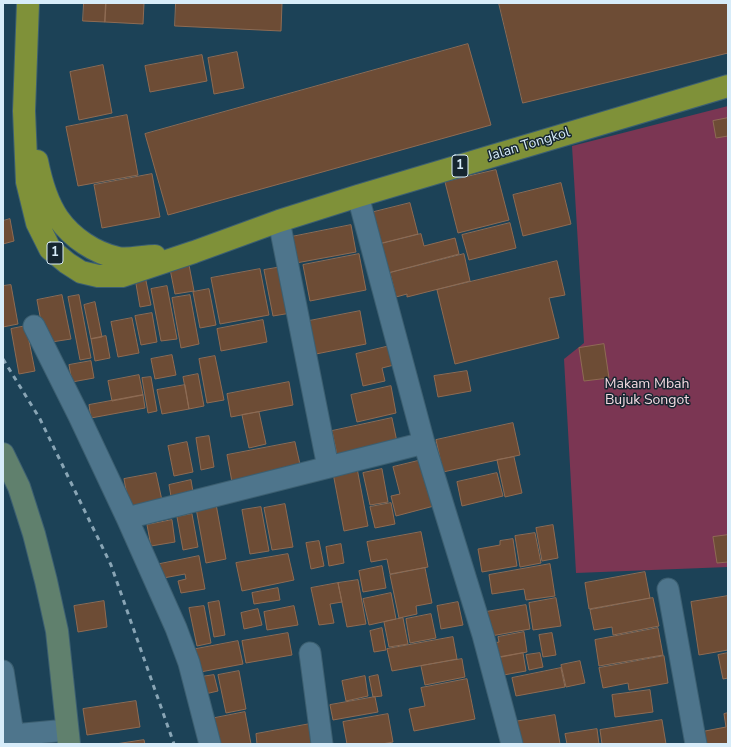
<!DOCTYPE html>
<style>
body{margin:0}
#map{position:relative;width:731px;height:747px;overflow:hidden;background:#1c4257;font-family:"Nunito Sans",sans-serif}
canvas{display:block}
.frame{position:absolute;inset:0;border:4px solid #d7ecf9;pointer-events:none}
</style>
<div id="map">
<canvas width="731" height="747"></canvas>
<div class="frame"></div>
</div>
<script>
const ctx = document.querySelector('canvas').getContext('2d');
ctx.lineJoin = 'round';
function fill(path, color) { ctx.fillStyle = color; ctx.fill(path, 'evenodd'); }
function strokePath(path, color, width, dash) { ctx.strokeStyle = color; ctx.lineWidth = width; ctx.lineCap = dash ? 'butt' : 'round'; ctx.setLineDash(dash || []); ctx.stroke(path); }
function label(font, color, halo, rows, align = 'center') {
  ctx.font = font + ' "Nunito Sans",sans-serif'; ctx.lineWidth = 3; ctx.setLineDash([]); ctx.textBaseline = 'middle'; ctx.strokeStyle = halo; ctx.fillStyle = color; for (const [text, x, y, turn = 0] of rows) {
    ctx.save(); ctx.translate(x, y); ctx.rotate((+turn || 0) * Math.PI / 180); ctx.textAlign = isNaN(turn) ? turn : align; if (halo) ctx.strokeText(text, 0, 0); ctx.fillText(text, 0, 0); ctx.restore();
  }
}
fill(new Path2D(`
 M728,106V567L576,573L564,359L584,343L572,146Z`), '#7b3653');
const building = new Path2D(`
 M84,3H106L105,22L83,21Z
 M106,3H144L143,24L105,22Z
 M176,3H282L281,31L175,26Z
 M499,3H728V53L523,103Z
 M468,44L491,125L168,215L145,134Z
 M237,52L244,88L214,94L208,58Z
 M202,55L207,81L150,92L145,66Z
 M103,65L112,113L79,120L70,72Z
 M127,115L138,175L78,186L66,127Z
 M728,118V136L716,138L713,121Z
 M496,170L509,220L458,233L445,182Z
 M152,174L160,217L102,228L94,185Z
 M561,183L571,224L523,236L513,195Z
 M410,203L418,234L378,244L370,213Z
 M10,219L14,241L3,244V221Z
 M510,223L516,248L469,260L462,235Z
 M351,225L356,252L296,263L291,237Z
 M421,234L424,246L455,238L459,254L384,274L377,245Z
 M359,254L366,290L310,301L303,265Z
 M464,254L470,281L407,297V294L396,297L390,273Z
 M557,261L565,295L549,298L559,338L455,364L437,290Z
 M189,265L194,291L175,294L170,269Z
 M282,267L291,313L273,316L264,270Z
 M260,269L269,315L220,324L211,278Z
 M145,276L151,305L140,307L135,278Z
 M11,285L18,324L3,327V286Z
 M167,286L177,339L161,341L151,289Z
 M209,289L216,325L200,328L193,292Z
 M62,295L71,339L45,343L37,300Z
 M79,295L91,358L80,360L68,297Z
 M190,295L199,344L181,348L172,298Z
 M95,302L102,337L91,339L84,305Z
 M360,311L366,344L311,355L304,322Z
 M152,313L157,342L141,345L135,316Z
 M132,318L139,353L118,357L111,322Z
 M263,320L267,342L221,351L217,329Z
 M26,326L35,371L19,374L11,329Z
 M106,336L110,358L95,361L91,339Z
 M604,344L609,378L584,381L579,348Z
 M390,346L394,365L382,368L385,381L363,386L356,354Z
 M172,355L176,375L155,379L151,359Z
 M215,356L224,400L207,403L199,359Z
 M91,361L94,378L72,382L69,365Z
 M467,371L471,391L438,397L434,376Z
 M198,374L204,406L189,409L183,377Z
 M139,375L143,395L112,401L108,381Z
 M151,377L157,411L148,413L142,378Z
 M289,382L293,405L231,417L227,394Z
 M185,385L189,409L162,414L157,390Z
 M391,386L396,413L357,422L351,395Z
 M143,395L145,408L91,418L89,405Z
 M259,412L266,444L249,448L242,415Z
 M392,418L397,442L337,455L332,431Z
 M513,423L520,455L443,472L436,440Z
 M209,436L214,467L201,470L196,438Z
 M187,442L193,472L174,476L168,446Z
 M295,442L301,469L232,482L227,455Z
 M514,457L522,493L505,497L497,460Z
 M422,460L434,506L396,516L391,496L400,494L393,467Z
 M357,468L368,526L344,531L333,473Z
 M382,469L388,502L370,505L363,473Z
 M156,473L163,505L130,512L124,479Z
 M497,473L503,496L462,506L457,482Z
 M191,480L194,498L172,502L169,485Z
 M391,503L395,524L375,528L370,507Z
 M216,504L226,559L206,563L196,508Z
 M285,504L293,547L272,550L264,508Z
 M261,507L269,551L250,554L242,510Z
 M192,514L198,547L183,550L177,517Z
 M172,520L175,542L151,546L147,525Z
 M553,525L558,558L542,561L536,528Z
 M421,532L428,567L390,574L387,559L371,562L367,542Z
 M535,533L541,563L520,567L515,536Z
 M728,535V562L717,563L713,537Z
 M513,539L517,566L482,572L478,549L500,545V541Z
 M319,541L324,566L311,569L306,543Z
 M341,544L344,563L329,566L326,547Z
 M288,554L294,580L242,591L236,563Z
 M199,556L205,589L181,593L178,581L186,579L185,574L158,579L155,565Z
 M550,564L555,596L526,600L524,589L492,594L489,575Z
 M382,566L386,588L363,592L359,571Z
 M425,568L432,603L416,606L417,614L399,618L390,575Z
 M645,572L650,598L589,609L585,583Z
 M358,580L366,624L347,627L338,583Z
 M338,583L342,602L330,604L334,623L319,625L311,588Z
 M278,588L280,600L254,604L252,593Z
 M391,593L396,619L369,625L363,599Z
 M728,596V650L699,655L691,602Z
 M556,598L561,626L533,630L529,603Z
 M653,598L659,626L613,635L612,627L594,630L590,610Z
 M104,601L107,627L78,632L74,606Z
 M219,601L225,635L214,637L208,603Z
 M458,602L463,625L441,629L437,606Z
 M526,605L530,629L491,636L486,612Z
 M204,606L211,643L197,646L189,608Z
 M294,606L298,625L267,630L264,612Z
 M258,609L262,625L244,629L241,613Z
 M431,614L436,638L410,643L406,619Z
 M403,618L408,644L389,647L384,622Z
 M382,628L386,650L374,652L370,631Z
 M658,628L663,655L599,666L595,640Z
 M524,632L527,652L491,659L489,644L499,642L498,637Z
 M288,633L292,655L246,663L242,641Z
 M552,633L556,655L543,657L539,635Z
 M453,637L457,659L392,671L387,649Z
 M238,641L243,664L195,673L191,650Z
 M523,653L526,671L498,676L495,658Z
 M540,653L543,667L529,670L526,655Z
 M728,653V678L723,679L718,655Z
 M664,656L668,683L629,690L628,683L603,688L599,668Z
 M462,659L465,677L425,685L421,666Z
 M580,661L585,683L566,687L561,665Z
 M561,668L565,687L516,696L512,678Z
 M239,671L246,709L226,713L218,675Z
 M214,675L218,691L205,694L201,677Z
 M378,675L382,696L373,697L369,677Z
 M365,676L368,696L346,701L342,681Z
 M467,679L475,719L414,731L409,709L425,706L421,688Z
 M650,690L653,712L615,717L612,695Z
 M375,697L378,712L333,720L330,705Z
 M136,701L140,727L87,735L83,709Z
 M245,712L251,744H214L210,719Z
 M728,713V744H702L700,732L726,727L724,714Z
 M388,714L393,742L382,744H347L343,722Z
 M555,715L560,744H518L514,722Z
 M662,720L666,744H602L600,730Z
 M310,724L314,744H257L256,734Z
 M597,729L599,744H567L565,734Z
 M144,740L145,744H116Z`);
fill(building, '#6d4c35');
strokePath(building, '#8e6b53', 1);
const minor = new Path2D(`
 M358,196L424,443L483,635L512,744
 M279,221L328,467
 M34,326L79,416L127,518L176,628L189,663L210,744
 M127,518L424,443
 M668,589L696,744
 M310,653L322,744
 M3,671L13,734
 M3,736L67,730`);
const secondary = new Path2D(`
 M3,454L19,487L34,534L46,581L57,631L69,744`);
const trunk = new Path2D(`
 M28,3L24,111L27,182L37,223L50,249L67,263L81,272L98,276H122L194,252L279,221L358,196L728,86
 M37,161C41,181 47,202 58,218C72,238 95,253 118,258C128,260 144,256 155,256`);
strokePath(minor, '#3c5f71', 23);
strokePath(secondary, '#3c5f71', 24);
strokePath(trunk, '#3c5f71', 24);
strokePath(minor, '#4e758c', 21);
strokePath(secondary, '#60806d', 22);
strokePath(trunk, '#7f9139', 22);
strokePath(new Path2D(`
 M3,359L40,419L111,565L174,744`), '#89a5b5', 3, [5, 5]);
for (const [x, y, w] of [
 [460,166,16],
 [55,253,16]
]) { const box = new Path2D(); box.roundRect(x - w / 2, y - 11, w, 22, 3); ctx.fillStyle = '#162630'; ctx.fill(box); strokePath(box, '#d7ecf9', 1); }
label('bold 13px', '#d7ecf9', null, [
 ["1",460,166],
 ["1",55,253]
]);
label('14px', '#d7ecf9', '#162630', [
 ["Jalan Tongkol",529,145,-17]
]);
label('14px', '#f3d9e1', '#162630', [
 ["Makam Mbah",647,385],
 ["Bujuk Songot",647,401]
]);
</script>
